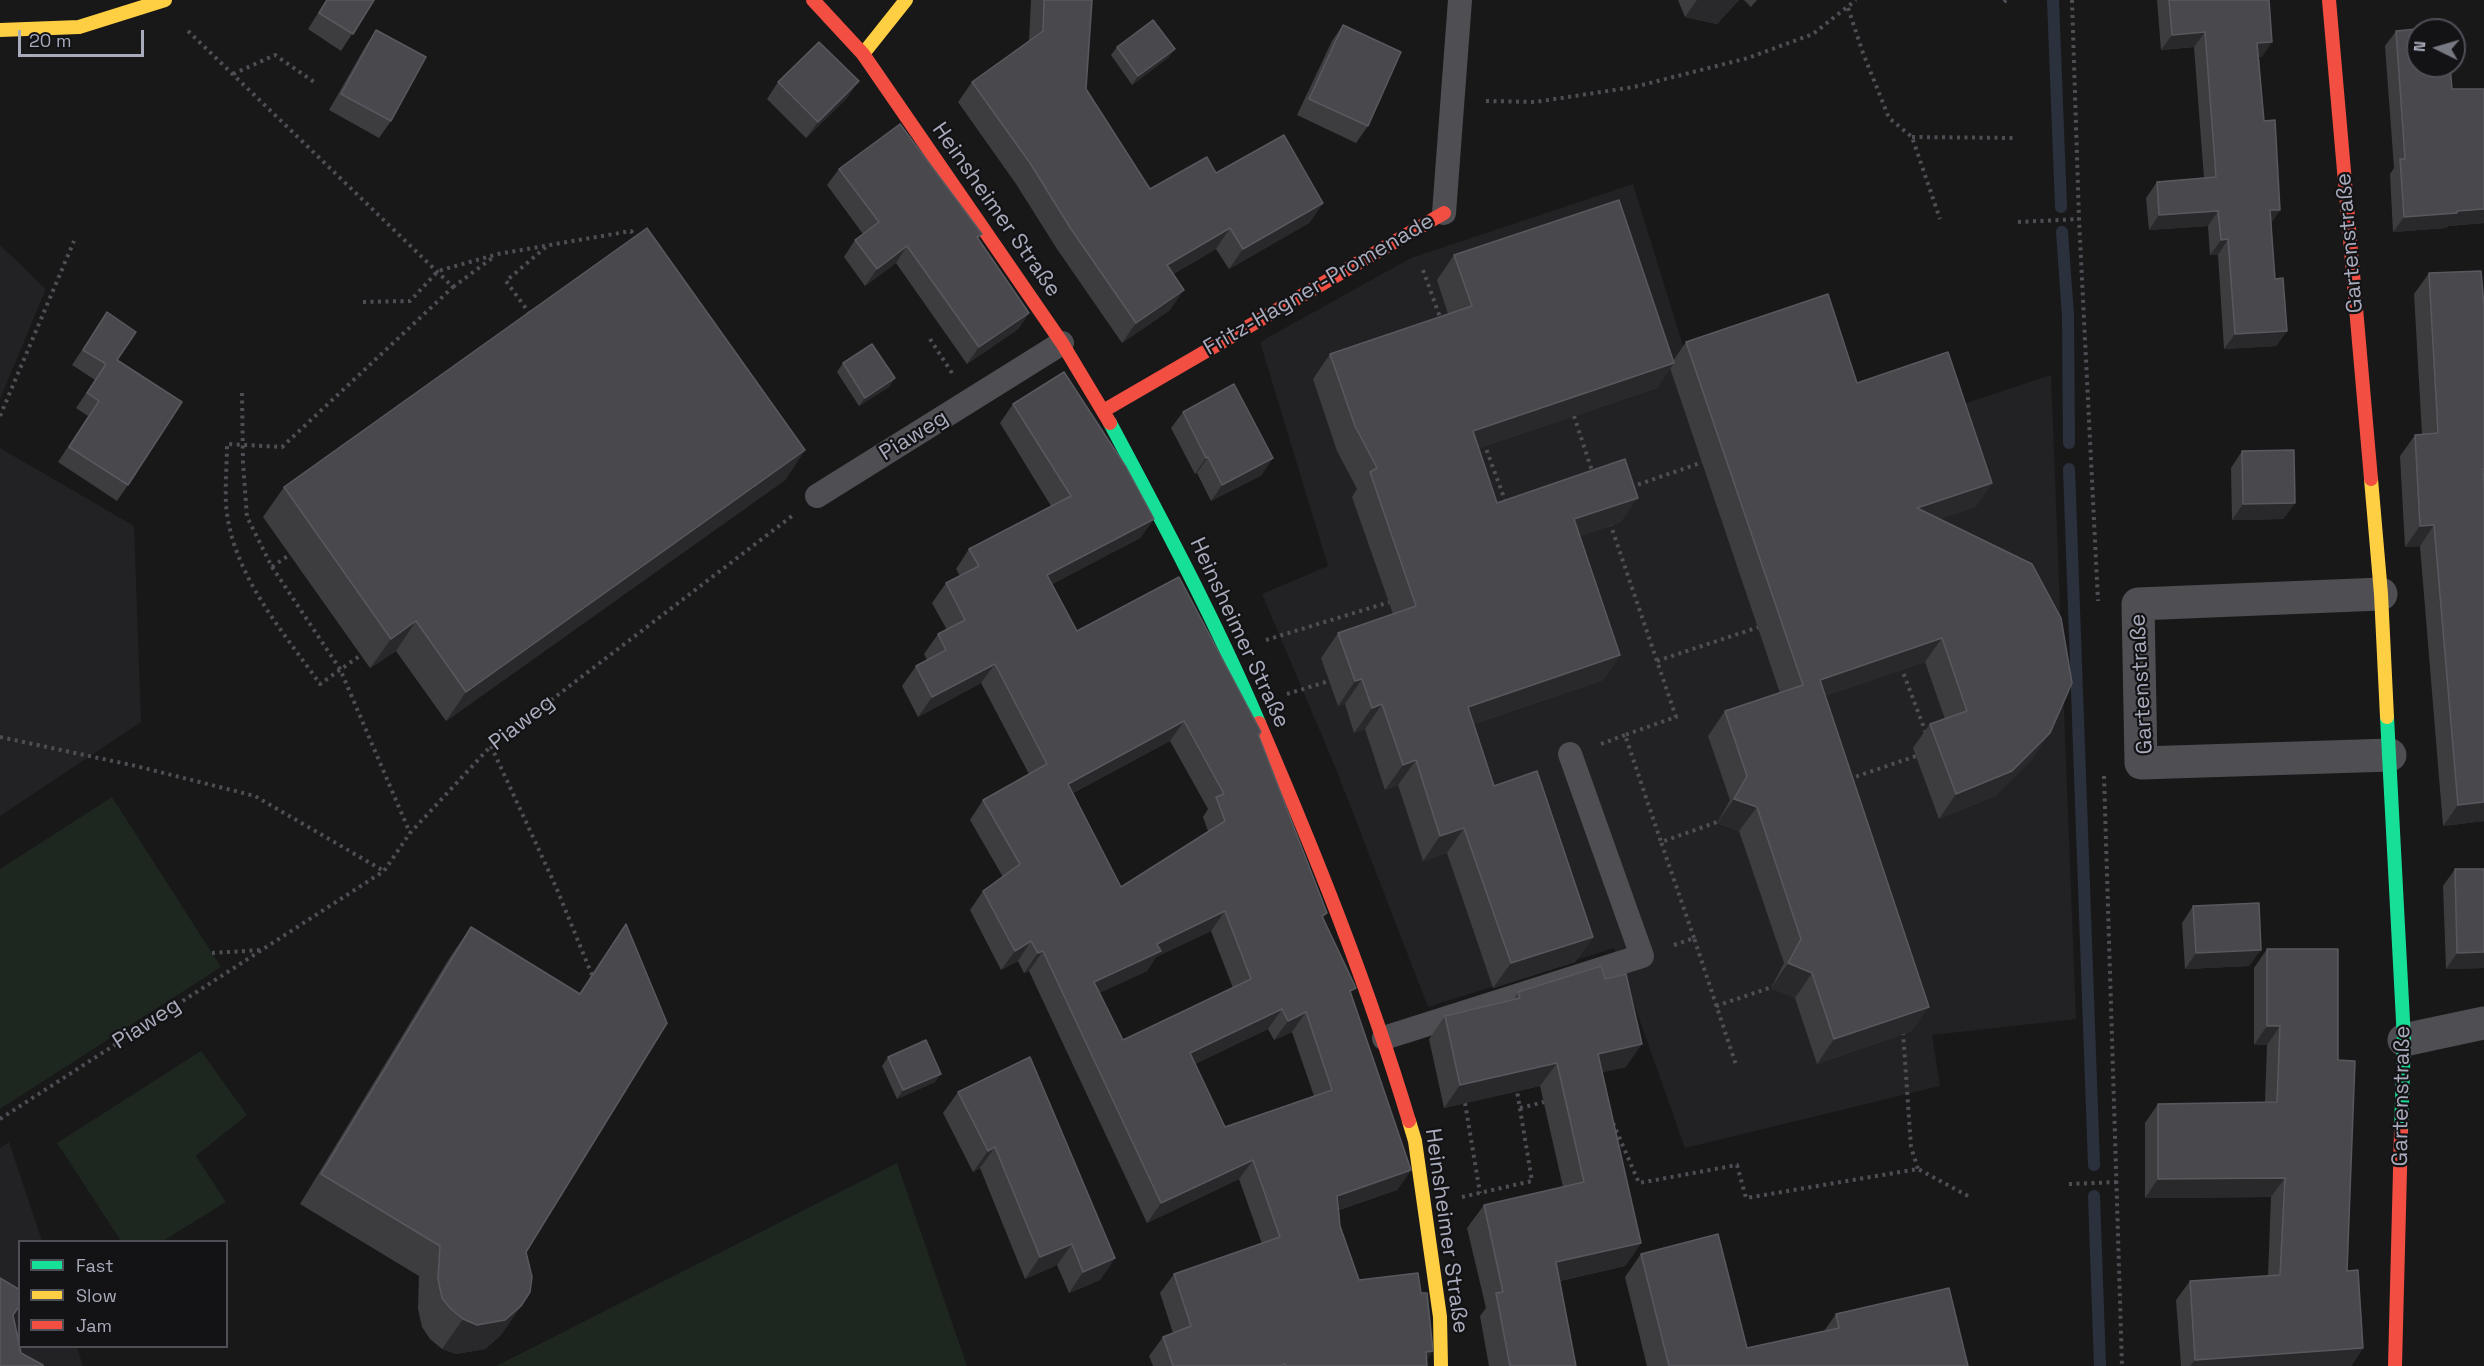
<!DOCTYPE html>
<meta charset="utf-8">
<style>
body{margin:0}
#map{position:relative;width:2484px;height:1366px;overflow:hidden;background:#181819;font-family:"Space Grotesk",sans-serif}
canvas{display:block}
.legend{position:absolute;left:18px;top:1240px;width:210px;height:108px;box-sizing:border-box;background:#131215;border:2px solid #4f4f57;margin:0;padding:8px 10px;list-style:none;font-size:18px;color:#a8abbb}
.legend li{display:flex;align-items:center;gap:12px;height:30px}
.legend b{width:30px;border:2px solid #4f4f57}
.north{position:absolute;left:2406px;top:18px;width:60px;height:60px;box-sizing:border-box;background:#131215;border:2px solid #4f4f57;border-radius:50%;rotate:275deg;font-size:16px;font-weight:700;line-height:24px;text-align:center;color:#a8abbb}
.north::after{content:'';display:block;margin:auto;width:21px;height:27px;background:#767882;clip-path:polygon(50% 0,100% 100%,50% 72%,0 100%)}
.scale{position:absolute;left:18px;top:30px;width:126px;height:27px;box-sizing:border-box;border:3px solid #a8abbb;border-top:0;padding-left:8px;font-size:18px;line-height:21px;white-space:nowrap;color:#a8abbb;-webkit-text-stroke:4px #131215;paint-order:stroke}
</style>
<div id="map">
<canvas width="2484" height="1366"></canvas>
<ul class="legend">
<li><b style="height:8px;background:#16e098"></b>Fast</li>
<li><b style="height:8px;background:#ffcf43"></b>Slow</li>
<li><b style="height:8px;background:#f24e42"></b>Jam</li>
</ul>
<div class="north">N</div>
<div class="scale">20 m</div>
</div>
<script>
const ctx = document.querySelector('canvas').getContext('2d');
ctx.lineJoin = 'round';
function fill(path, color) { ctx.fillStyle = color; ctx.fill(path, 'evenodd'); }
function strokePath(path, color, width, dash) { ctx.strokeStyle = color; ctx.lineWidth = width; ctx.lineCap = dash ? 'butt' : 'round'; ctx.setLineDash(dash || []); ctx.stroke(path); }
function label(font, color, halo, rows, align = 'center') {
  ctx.font = font + ' "Space Grotesk",sans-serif'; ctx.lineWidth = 4.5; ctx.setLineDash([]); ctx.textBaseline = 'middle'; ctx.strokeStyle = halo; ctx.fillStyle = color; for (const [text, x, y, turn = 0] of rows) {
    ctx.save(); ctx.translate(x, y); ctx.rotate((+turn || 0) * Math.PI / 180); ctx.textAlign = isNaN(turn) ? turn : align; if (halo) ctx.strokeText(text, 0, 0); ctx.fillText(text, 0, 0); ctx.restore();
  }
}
fill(new Path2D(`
 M1633,184L1684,349L1843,397L1954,407L2051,375L2076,1019L1932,1035L1940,1086L1685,1148L1614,948L1428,1007L1336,769L1262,594L1328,566L1260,342L1411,258Z
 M0,245L46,289L0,399Z
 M0,448L134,526L141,722L0,816Z
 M9,1142L42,1241L20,1242V1346L77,1347L83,1366H0V1148Z`), '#222225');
fill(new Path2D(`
 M112,797L221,967L0,1109V869Z
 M201,1051L247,1115L196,1156L226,1202L163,1241H121L57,1143Z
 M897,1163L967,1366H496Z`), '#1e2620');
strokePath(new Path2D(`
 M2053,0L2061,207
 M2062,232L2068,316L2069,443
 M2069,469L2094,1165
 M2094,1196L2100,1366`), '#2a313c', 12);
strokePath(new Path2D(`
 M2072,0L2079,219L2098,601
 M2004,2L2006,0
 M1848,8L1863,53L1889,118L1912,137L1940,219
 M188,31L453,287L282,447L227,444C227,464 225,485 226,504C231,573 282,630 320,684L361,655
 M233,74L275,55L314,82
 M1486,101L1535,102L1634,87L1748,58L1813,34L1856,0
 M1912,137L2014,138
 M2018,222L2079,219
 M1423,270L1441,320
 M453,287L495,256
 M363,302L410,301L438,271L498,254L631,231L636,238
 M530,314L506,281L547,246
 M930,339L952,373
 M242,393L243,463L247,517L272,567L340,669L410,833
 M0,416L74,241
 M1574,416L1593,474
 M1484,443L1506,503
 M1631,487L1706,461
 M1610,523L1676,717L1625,735L1661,842
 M272,567L289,555
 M1266,640L1393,601
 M1657,661L1762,626
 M1901,667L1926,733
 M1287,694L1329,681
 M0,737L136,766L255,796L384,871
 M1601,744L1625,735
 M491,746L556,887L592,975
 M2104,776L2122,1366
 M1849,779L1919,755
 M1694,938L1661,842L1720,821
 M1674,945L1694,938L1736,1065
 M212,953L262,950
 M1716,1006L1775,986
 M1903,1032L1911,1147L1918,1169
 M1465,1103L1480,1193
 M1520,1108L1544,1102
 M0,1119L384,871L410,833L491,746L792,516
 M1613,1123L1639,1183L1737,1165L1746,1198L1918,1169L1970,1197
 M2069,1184L2118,1182
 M1462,1197L1532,1181L1517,1091`), '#4e4f55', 4, [3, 4.5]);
strokePath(new Path2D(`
 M1444,213L1460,0
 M817,496L1062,343
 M1384,1038L1642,956L1570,754`), '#4e4e53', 24);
strokePath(new Path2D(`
 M2381,594L2138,604L2141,763L2390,755
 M2404,1040L2484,1023`), '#4e4e53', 33);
strokePath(new Path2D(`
 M1110,423C1163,522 1215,620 1259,723
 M2387,717L2404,1040L2401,1131`), '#16e098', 14);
strokePath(new Path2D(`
 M0,30L79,27L165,0
 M863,54L906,0
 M2371,479L2381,594L2387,717
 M1409,1121L1415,1141L1440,1317L1441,1366`), '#ffcf43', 14);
strokePath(new Path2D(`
 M813,0L863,54L1062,343L1110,423
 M2329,0L2371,479
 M1103,411L1444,213
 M1259,723C1315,853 1368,985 1409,1121
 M2395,1366L2401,1131`), '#f24e42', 14);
fill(new Path2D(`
 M326,0H374L341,51L308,29Z
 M1031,0H1092L1086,89L1150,189L1216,173L1323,203L1309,223L1229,269L1216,249L1173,274L1170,310L1122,343L1057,249L1016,184L958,102L972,82L1029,41Z
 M1678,0H1739L1717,24L1685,17Z
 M1744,0H1757L1751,7Z
 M2157,0H2269L2262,57H2259L2264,121L2280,210L2271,223L2275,279L2287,331L2276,346L2224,349L2218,255H2210L2208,226L2149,230L2146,198L2157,182L2204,178L2194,47L2161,50Z
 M1343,25L1368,126L1356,143L1297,115L1332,41Z
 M376,30L391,121L379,138L329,110L365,47Z
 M2396,31L2452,89H2484V223L2448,226L2446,228L2393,232L2390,174L2394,168L2385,46Z
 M1117,47L1169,57L1132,85L1111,55Z
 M778,82L847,98L806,138L767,99Z
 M839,169L982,234L978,239L1029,313L1018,329L967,364L896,263L865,286L844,257L855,240L863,234L827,185Z
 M1454,255L1673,361L1686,342L1857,383L1992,483L1975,507L1939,519L2033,758L1995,796L1939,819L1913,748L1930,724L1945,719L1925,662L1825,696L1912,1031L1817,1064L1795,998L1771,988L1784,963L1739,831L1717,823L1730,800L1708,736L1725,711L1780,693L1670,368L1657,388L1479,448L1497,503L1621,522L1580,536L1620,655L1603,680L1474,724L1494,786L1593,937L1575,962L1493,988L1447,853L1423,861L1398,785L1385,790L1365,729L1354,733L1345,704L1338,706L1321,658L1338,633L1393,614L1352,497L1357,489L1337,451L1313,379L1330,354L1448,314L1437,280Z
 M2429,273L2484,821L2443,826L2420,546L2405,547L2400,456L2415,435L2422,434L2414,294Z
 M107,312L117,360L128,485L117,501L58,462L88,416L76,408L95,380L72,365Z
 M843,363L895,378L889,387L859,406L837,372Z
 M1013,404L1154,519L1140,538L1052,584L1077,631L1261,732L1259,736L1351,995L1411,1170L1397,1190L1339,1210L1340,1226L1359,1280L1427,1360V1366H1153L1149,1356L1163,1337L1173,1333L1160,1293L1174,1274L1262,1244L1239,1179L1147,1223L1029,971L1024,973L1018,961L1001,970L970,910L983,891L1003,877L970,820L983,800L1029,774L981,683L918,717L902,686L916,666L927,660L924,654L938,634L947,630L932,603L946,583L960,576L956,569L969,549L1051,506L1000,423ZM1170,741L1208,809L1203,817L1208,831L1121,887L1073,793ZM1211,931L1233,988L1123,1040L1099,993L1147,971L1156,957ZM1268,1029L1274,1040L1292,1032L1314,1096L1225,1127L1195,1064Z
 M1183,412L1262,475L1211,501L1197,473L1195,474L1171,428Z
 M805,450L785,480L446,721L396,651L370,668L263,517L284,487Z
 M2242,451L2295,503L2283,519L2232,520L2231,468Z
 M2455,869H2484V968L2446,969L2443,886Z
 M2193,906L2249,966L2185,969L2182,923Z
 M626,924L526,1252L521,1306L500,1336L485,1349L456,1354L442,1349L430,1339L422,1327L418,1309L419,1276L300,1204L450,957L471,927L579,994Z
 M2267,949L2338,1060L2347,1271L2363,1348L2351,1366H2181L2176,1300L2190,1281L2268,1276L2271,1197L2145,1198V1123L2158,1104L2265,1102L2267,1045H2254V968Z
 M1518,992L1626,1067L1602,1072L1641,1243L1625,1266L1560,1281L1576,1366H1489L1480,1316L1486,1308L1467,1228L1484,1205L1563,1187L1540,1086L1444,1108L1429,1039L1445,1016L1514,999Z
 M888,1057L935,1082L897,1099L882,1066Z
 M958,1092L1115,1258L1100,1280L1069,1293L1057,1265L1025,1279L980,1168L973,1172L943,1113Z
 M1641,1254L1747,1348L1824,1331L1836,1314L1968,1366H1647L1625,1277Z`), '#3d3d40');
fill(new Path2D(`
 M1697,0H1739L1717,24L1685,17Z
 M2205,32L2194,47L2161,50L2172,35Z
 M2272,42L2262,57L2247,58L2257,43Z
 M1175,49L1169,57L1132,85L1138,76Z
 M859,81L847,98L806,138L818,122Z
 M1323,203L1309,223L1229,269L1243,249Z
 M2484,209V223L2448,226L2446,228L2393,232L2404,217L2457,211Z
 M2270,210H2280L2269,225Z
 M2218,211L2208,226L2149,230L2159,215Z
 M1230,228L1216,249L1153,285L1167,265Z
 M2228,239L2218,255H2210L2221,240Z
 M907,246L896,263L865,286L877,269Z
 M1184,290L1170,310L1122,343L1136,323Z
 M1029,313L1018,329L967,364L979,347Z
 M2287,331L2276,346L2224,349L2235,334Z
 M1674,363L1657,388L1455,456L1473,431Z
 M895,378L889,387L859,406L865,398Z
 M805,450L785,480L446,721L466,692Z
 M1208,457L1197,473L1195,474L1206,458Z
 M1273,458L1262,475L1211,501L1222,485Z
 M1992,483L1975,507L1900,533L1917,508Z
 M1638,498L1621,522L1557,544L1574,519Z
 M2295,503L2283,519L2232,520L2243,504Z
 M1154,519L1140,538L1034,594L1047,575Z
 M2434,525L2420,546L2405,547L2420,526Z
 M416,621L396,651L370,668L391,639Z
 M1942,638L1925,662L1803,704L1820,680Z
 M1620,655L1603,680L1450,732L1468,707Z
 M995,664L981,683L918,717L932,697Z
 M1362,679L1345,704L1338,706L1355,681Z
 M1382,704L1365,729L1354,733L1372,708Z
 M1184,721L1170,741L1054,803L1068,784Z
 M2050,733L2033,758L1995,796L1939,819L1956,794Z
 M1416,760L1398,785L1385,790L1403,765Z
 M1734,799L1757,807L1739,831L1717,823Z
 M2484,802V821L2443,826L2458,805Z
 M1464,828L1447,853L1423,861L1440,836Z
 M1225,911L1211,931L1156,957L1147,971L1080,1002L1094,982L1157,944Z
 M1593,937L1575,962L1493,988L1511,963Z
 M1031,941L1018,961L1001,970L1015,951Z
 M2261,950L2249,966L2185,969L2196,953Z
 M1043,951L1029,971L1024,973L1038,953Z
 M2484,952V968L2446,969L2457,953Z
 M1788,963L1812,973L1795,998L1771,988Z
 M1929,1007L1912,1031L1817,1064L1834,1039Z
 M1282,1009L1268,1029L1176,1073L1190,1053Z
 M1306,1012L1292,1032L1274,1040L1288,1021Z
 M2267,1026H2280L2267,1045H2254Z
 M1642,1044L1626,1067L1582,1077L1598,1054Z
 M1557,1063L1540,1086L1444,1108L1460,1085Z
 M941,1074L935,1082L897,1099L903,1090Z
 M995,1147L980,1168L973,1172L988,1151Z
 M1253,1160L1239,1179L1147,1223L1161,1203Z
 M1411,1170L1397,1190L1323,1215L1337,1196Z
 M2285,1178L2271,1197L2145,1198L2158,1179Z
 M1641,1243L1625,1266L1540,1285L1556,1262Z
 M1072,1244L1057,1265L1025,1279L1040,1257Z
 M1115,1258L1100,1280L1069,1293L1083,1272Z
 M521,1306L500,1336L485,1349L456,1354L442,1349L463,1319Z
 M2363,1348L2351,1366H2190L2195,1360Z
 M1433,1351L1423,1366L1426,1352Z`), '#29292b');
const building = new Path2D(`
 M327,0H374L353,34L319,13Z
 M1044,0H1092L1086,89L1150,189L1207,157L1216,173L1284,135L1323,203L1243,249L1230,228L1167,265L1184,290L1136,323L1071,229L1030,163L972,82L1043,31Z
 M2169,0H2269L2272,42L2257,43L2264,121L2275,120L2280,210H2270L2275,279L2283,278L2287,331L2235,334L2228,239L2221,240L2218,211L2159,215L2157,182L2216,177L2205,32L2172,35Z
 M1153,20L1175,49L1138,76L1117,47Z
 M1343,25L1401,52L1368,126L1309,99Z
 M2447,26V30H2418V66H2450L2452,89H2484V209L2457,211V213L2404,217L2400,159H2405L2396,31Z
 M376,30L426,57L391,121L341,94Z
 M819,42L859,81L818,122L778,82Z
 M900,124L982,234L977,237L1029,313L979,347L907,246L877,269L855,240L879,222L839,169Z
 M1619,200L1674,363L1473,431L1497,503L1625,459L1638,498L1574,519L1620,655L1468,707L1494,786L1537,771L1593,937L1511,963L1464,828L1440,836L1416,760L1403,765L1382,704L1372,708L1362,679L1355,681L1338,633L1416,606L1370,472L1377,468L1355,426L1330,354L1472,306L1454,255Z
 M647,228L805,450L466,692L416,621L391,639L284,487Z
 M2481,271L2484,305V469H2483L2484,490V802L2458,805L2434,525L2420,526L2415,435L2438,433L2429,273Z
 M1828,294L1857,383L1948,352L1992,483L1917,508L2032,564L2061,618L2072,683L2050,733L2012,771L1956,794L1930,724L1967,711L1942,638L1820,680L1929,1007L1834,1039L1812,973L1788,963L1801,939L1757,807L1734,799L1747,776L1725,711L1803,685L1686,342Z
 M107,312L136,332L117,360L182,402L128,485L69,447L99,401L87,393L106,364L83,350Z
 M872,344L895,378L865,398L843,363Z
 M1064,372L1126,467L1154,519L1047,575L1077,631L1179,577L1261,732L1258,734L1327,913L1322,916L1356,988L1350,991L1411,1170L1337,1196L1340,1226L1359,1280L1418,1273L1421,1293H1427L1433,1351L1426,1352L1427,1366H1285V1364L1280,1366H1173L1163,1337L1191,1326L1174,1274L1280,1237L1253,1160L1161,1203L1043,951L1038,953L1031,941L1015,951L983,891L1020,864L983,800L1047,764L995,664L932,697L916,666L946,650L938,634L965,620L946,583L979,566L969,549L1071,496L1013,404ZM1184,721L1224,794L1216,797L1225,821L1121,887L1068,784ZM1225,911L1251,979L1123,1040L1094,982L1161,951L1157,944ZM1282,1009L1288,1021L1306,1012L1332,1090L1225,1127L1190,1053Z
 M1234,384L1273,458L1222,485L1208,457L1206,458L1183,412Z
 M2294,450L2295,503L2243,504L2242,451Z
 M2455,869H2484V952L2457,953Z
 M2259,903L2261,950L2196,953L2193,906Z
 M626,924L667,1023L526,1252L532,1277L530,1292L521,1306L505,1320L477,1325L463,1319L451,1309L442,1298L438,1279L440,1246L321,1174L471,927L580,994Z
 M2267,949H2338V1060L2355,1061L2347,1271L2358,1270L2363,1348L2195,1360L2190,1281L2280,1275L2285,1178L2158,1179V1104L2277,1102L2280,1026H2267Z
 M1601,966L1605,979L1626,974L1642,1044L1598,1054L1641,1243L1556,1262L1576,1366H1510L1496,1293L1503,1292L1484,1205L1584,1182L1557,1063L1460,1085L1445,1016L1520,998L1518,992Z
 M926,1040L941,1074L903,1090L888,1057Z
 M1030,1057L1115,1258L1083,1272L1072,1244L1040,1257L995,1147L988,1151L958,1092Z
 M1718,1234L1747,1348L1839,1328L1836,1314L1949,1288L1968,1366H1669L1641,1254Z
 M0,1278L20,1290V1305L13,1315L21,1353L43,1365V1366H0Z`);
fill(building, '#49494d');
strokePath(building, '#58585f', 1.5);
label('22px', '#a8abbb', '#131215', [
 ["Heinsheimer Straße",996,210,55],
 ["Gartenstraße",2350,243,-95],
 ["Fritz-Hagner-Promenade",1319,285,-30],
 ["Piaweg",914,436,-32],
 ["Heinsheimer Straße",1239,633,65],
 ["Gartenstraße",2142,684,-93],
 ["Piaweg",522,723,-38],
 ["Piaweg",147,1024,-33],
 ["Gartenstraße",2402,1096,-89],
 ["Heinsheimer Straße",1446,1231,82]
]);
</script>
